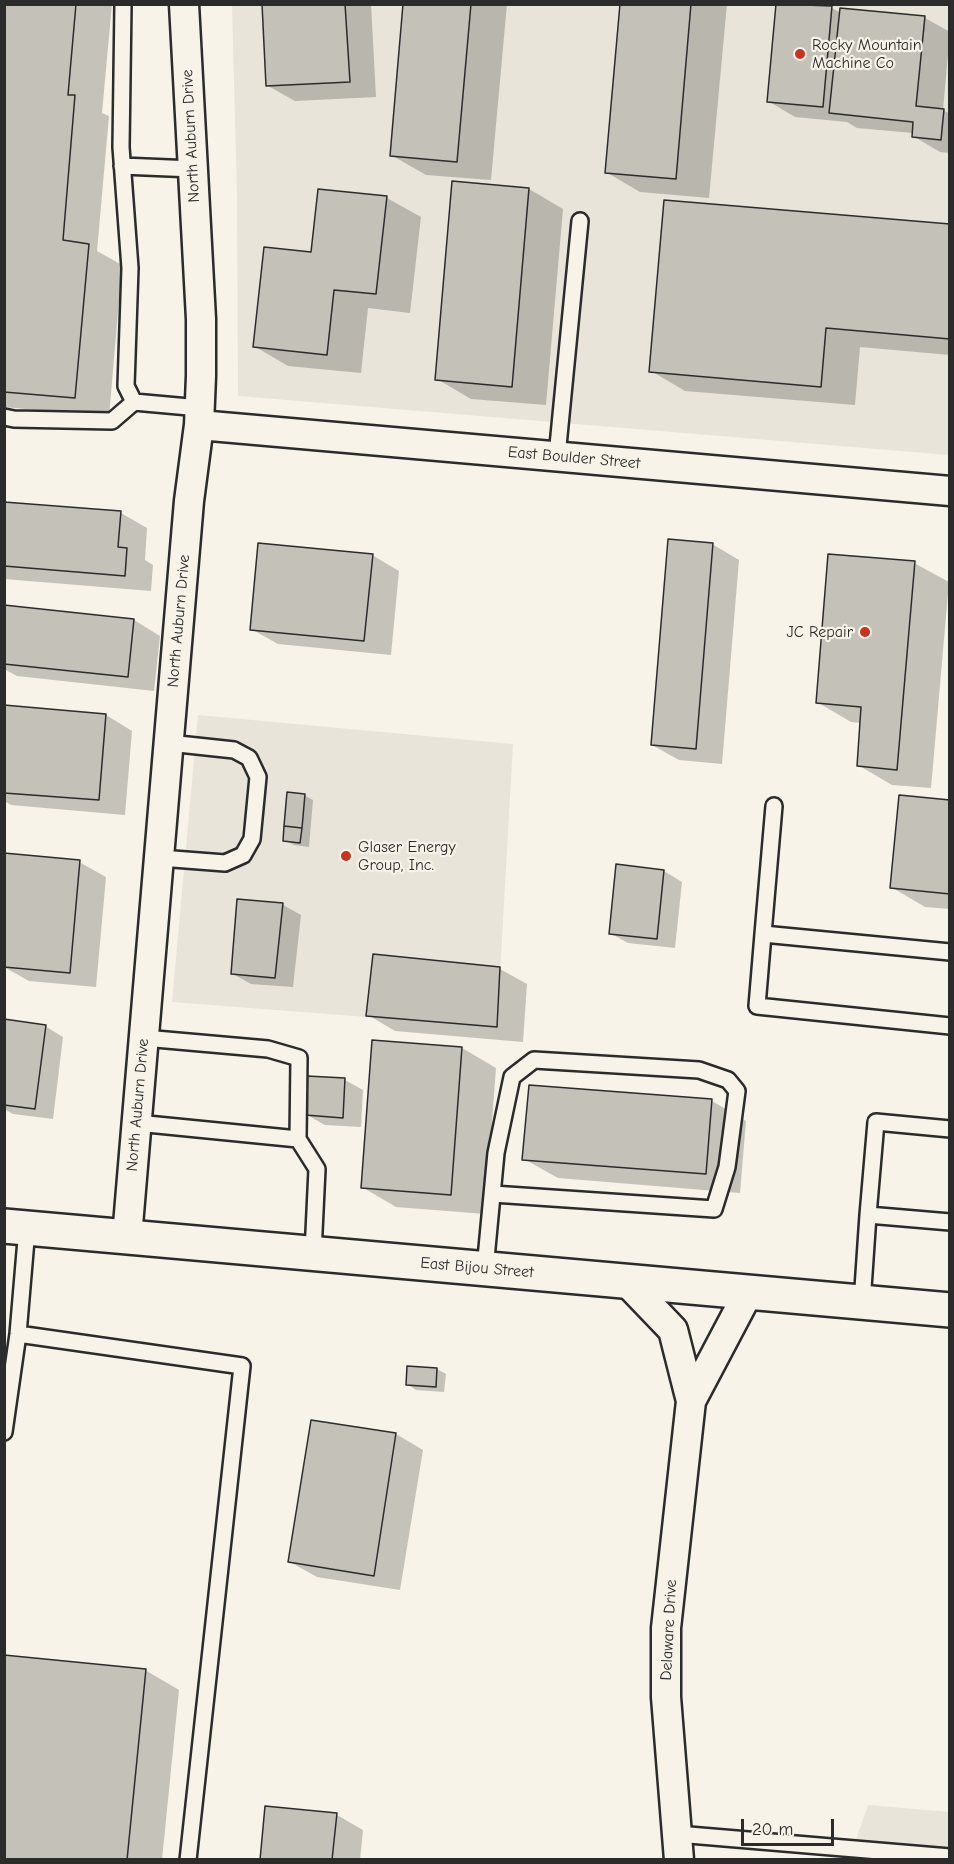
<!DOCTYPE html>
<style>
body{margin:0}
#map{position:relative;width:954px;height:1864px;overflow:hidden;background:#f7f3e8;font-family:"Comic Neue",sans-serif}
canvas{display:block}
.frame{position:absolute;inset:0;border:6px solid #2b2b2b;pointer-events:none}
.scale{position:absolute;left:741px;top:1819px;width:93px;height:27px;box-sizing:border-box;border:3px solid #2b2b2b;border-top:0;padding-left:8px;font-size:18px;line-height:21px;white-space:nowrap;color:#2b2b2b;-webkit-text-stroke:4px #f7f3e8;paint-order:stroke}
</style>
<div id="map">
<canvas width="954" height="1864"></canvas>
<div class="frame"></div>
<div class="scale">20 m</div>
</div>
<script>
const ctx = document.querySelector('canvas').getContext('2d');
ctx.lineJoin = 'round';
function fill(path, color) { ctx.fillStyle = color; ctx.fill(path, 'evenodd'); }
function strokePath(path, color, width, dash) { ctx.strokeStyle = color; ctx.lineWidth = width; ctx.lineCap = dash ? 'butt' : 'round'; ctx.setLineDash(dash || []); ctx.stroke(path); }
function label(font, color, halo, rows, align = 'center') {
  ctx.font = font + ' "Comic Neue",sans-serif'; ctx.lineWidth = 4.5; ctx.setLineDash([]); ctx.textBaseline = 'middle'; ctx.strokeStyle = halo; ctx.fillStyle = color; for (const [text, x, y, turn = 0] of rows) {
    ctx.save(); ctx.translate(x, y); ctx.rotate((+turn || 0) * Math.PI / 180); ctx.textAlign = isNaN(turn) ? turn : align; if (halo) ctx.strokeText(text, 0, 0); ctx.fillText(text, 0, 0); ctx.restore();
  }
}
fill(new Path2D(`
 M232,5H949V455L238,396L237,194Z
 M198,715L513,744L497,1027L172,1002Z
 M868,1805L949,1812V1859L849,1860Z`), '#e8e4da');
fill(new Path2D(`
 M4,4H112L102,113L109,116L97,251L122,265L109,417L4,407Z
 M264,4H371L376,97L295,101L268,86Z
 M405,4H507L491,180L426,175L391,155Z
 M621,4H727L709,198L640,192L606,172Z
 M778,4L832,8L841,13L925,18L950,32L943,110L950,114V153L940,152L913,136V133L857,128L847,122L795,117L768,101Z
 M529,189L563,209L546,405L471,399L437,379Z
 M387,198L421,217L410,313L368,308L361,373L288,366L254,346Z
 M950,226V355L860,347L855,405L685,391L651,371Z
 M4,503L121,513L147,528L145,560L153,565L151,591L4,579Z
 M712,544L739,560L722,764L679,760L652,745Z
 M372,555L399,571L391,655L278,644L251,629Z
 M914,563L949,582L931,788L892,785L858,765L862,723L851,722L817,702Z
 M4,606L134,620L160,636L154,691L17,676L4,669Z
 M4,706L106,715L132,731L125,815L11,805L4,801Z
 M304,795L313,800L309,847L294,845L285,840Z
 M950,801V909L925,907L891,887Z
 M4,855L79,862L106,877L96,987L29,981L4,967Z
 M664,871L682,882L675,948L628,943L610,933Z
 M283,905L301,915L293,987L251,984L233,974Z
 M374,956L500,969L527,984L523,1042L395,1031L368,1015Z
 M45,1026L63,1037L53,1119L13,1114L4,1109V1027Z
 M462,1048L496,1068L485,1214L396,1207L362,1187Z
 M345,1080L363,1090L361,1127L325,1125L307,1115Z
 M712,1101L746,1121L740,1193L558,1178L524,1159Z
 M437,1369L446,1374L444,1392L416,1390L407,1384Z
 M313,1422L396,1434L423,1450L400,1590L317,1577L290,1562Z
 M145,1670L179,1690L162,1860H4Z
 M337,1815L363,1830L360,1860H262Z`), '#0003');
const building = new Path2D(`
 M4,4H76L68,95H75L63,240L89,244L75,398L4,392Z
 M262,4H345L350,82L266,86Z
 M403,4H471L457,162L390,156Z
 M620,4H691L676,179L605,173Z
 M776,4L832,6L823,107L767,102Z
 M840,8L925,16L916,106L944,109L941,140L912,137L913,122L829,113Z
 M452,181L529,188L512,387L435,380Z
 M318,189L387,196L376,294L334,290L327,355L253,347L264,247L311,252Z
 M664,200L950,224V339L826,328L821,387L649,372Z
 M4,502L121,511L118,547L127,548L125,576L4,566Z
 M668,539L713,543L696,749L651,745Z
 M258,543L373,554L364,641L250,630Z
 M828,554L915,561L897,770L857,766L861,707L816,703Z
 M4,605L134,619L128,677L4,664Z
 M4,705L106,714L99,800L4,793Z
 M287,792L305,794L302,828L284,826Z
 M899,795L950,800V894L890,888Z
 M284,826L302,828L300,843L283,841Z
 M4,853L80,860L70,973L4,967Z
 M616,864L664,870L657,939L609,934Z
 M237,899L283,903L275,978L231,974Z
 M373,954L500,967L497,1027L366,1016Z
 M4,1019L46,1025L35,1109L4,1105Z
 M372,1040L462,1047L451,1195L361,1188Z
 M307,1076L345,1078L343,1118L305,1115Z
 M529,1085L712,1099L706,1174L522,1160Z
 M407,1366L437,1368L436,1387L406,1385Z
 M311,1420L396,1433L374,1576L288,1562Z
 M4,1655L146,1669L127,1860H4Z
 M265,1806L337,1813L332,1860H260Z`);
fill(building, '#c4c1b9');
strokePath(building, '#2b2b2b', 1.5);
const lane = new Path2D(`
 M123,4L121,147L130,268L126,386L134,402L200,408
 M122,166L193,169
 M4,417L14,419L112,421L134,402
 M557,456L580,221
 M160,858L225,863L243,855L252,839L258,777L249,758L234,750L169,743
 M763,934L774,806
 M950,952L763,934L757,1006L950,1026
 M137,1123L298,1139L299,1058L268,1049L144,1038
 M298,1139L317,1169L313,1253
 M868,1215L876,1122L950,1129
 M485,1269L496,1153L512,1077L534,1060L699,1070L728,1080L737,1091L727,1167L714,1209L493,1194
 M862,1303L868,1215L950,1222
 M18,1334L242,1366L188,1860
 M4,1432L18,1334L27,1228
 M677,1834L950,1857`);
const street = new Path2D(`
 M199,425L950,491
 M127,1237L189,501L199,425L201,376V319L184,4
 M627,1282L673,1330L691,1401L666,1628V1697L679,1860
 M691,1401L748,1293`);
const secondary = new Path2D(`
 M4,1226L950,1310`);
strokePath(lane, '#2b2b2b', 20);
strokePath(street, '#2b2b2b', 33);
strokePath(secondary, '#2b2b2b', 38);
strokePath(lane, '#f7f3e8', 15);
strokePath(street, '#f7f3e8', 28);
strokePath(secondary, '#f7f3e8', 33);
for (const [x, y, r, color] of [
 [800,54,6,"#c8321e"],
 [865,632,6,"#c8321e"],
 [346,856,6,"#c8321e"]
]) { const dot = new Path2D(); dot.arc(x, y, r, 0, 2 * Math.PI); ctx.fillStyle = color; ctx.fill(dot); strokePath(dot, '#f7f3e8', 2); }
label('16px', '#2b2b2b', '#f7f3e8', [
 ["Rocky Mountain",812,45],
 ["Machine Co",812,63],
 ["JC Repair",853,632,"right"],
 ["Glaser Energy",358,847],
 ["Group, Inc.",358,865]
], 'left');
label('16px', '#2b2b2b', '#f7f3e8', [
 ["North Auburn Drive",191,136,-93],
 ["East Boulder Street",574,458,5],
 ["North Auburn Drive",179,621,-85],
 ["North Auburn Drive",138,1105,-85],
 ["East Bijou Street",477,1268,5],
 ["Delaware Drive",669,1630,-87]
]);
</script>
